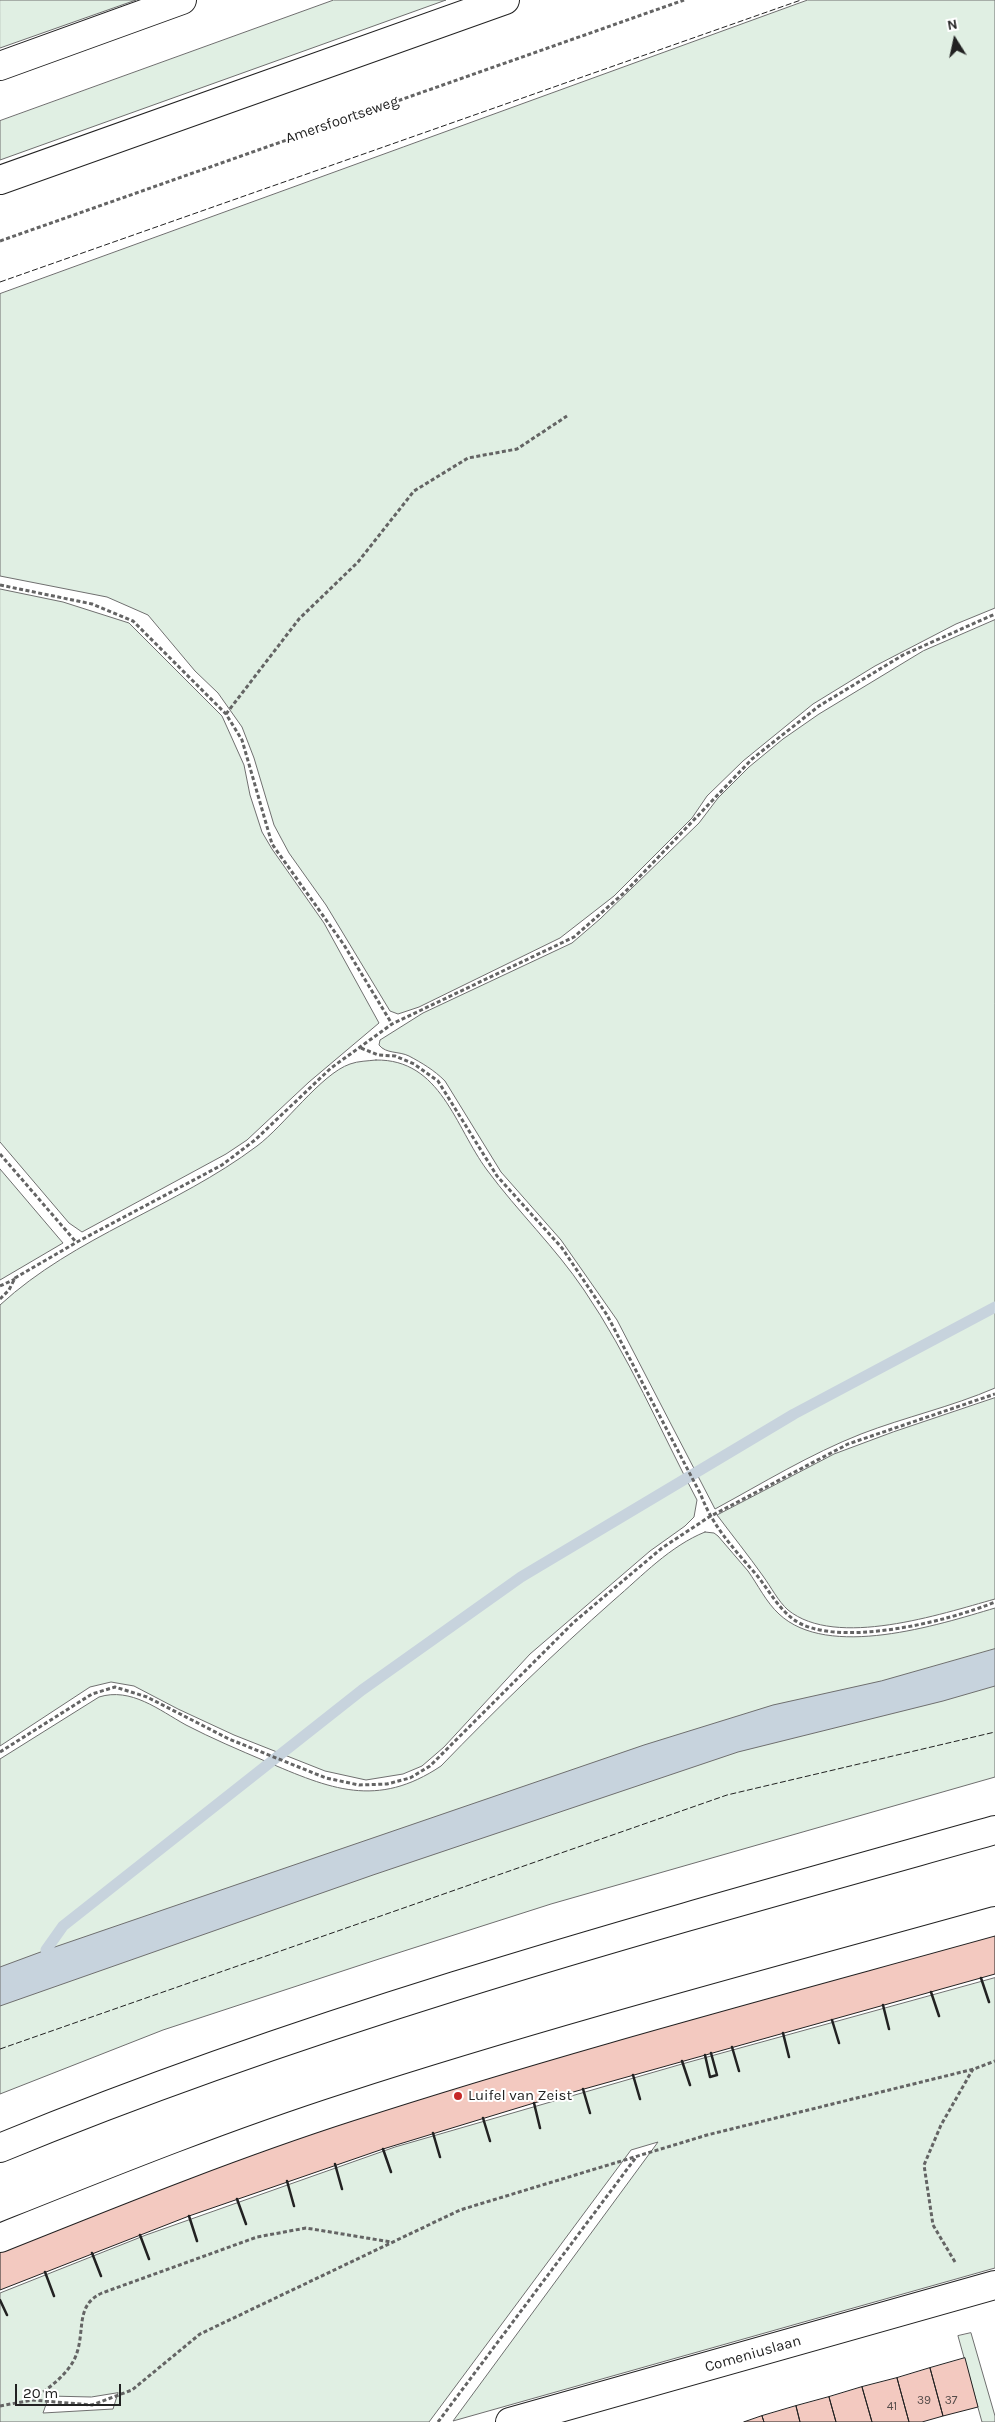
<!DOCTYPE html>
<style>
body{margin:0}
#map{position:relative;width:995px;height:2422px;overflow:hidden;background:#fff;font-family:Karla,sans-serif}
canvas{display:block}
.north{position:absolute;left:930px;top:15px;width:50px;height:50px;-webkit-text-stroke:4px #fff;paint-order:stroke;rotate:350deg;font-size:14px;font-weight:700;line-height:20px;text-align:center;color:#222}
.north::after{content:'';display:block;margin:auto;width:18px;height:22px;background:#222;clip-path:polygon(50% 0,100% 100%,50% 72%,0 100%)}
.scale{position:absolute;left:15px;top:2384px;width:106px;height:22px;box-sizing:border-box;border:2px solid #222;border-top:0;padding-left:6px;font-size:15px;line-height:18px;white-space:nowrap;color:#222;-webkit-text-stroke:4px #fff;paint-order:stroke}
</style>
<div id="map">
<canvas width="995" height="2422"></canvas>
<div class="north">N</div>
<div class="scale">20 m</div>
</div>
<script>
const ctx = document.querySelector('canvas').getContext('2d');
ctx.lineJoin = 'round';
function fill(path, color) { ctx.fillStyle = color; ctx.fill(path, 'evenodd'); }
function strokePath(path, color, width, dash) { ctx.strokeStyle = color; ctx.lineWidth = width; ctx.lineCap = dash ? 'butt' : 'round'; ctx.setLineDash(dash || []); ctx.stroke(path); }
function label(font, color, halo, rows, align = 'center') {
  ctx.font = font + ' Karla,sans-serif'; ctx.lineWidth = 4; ctx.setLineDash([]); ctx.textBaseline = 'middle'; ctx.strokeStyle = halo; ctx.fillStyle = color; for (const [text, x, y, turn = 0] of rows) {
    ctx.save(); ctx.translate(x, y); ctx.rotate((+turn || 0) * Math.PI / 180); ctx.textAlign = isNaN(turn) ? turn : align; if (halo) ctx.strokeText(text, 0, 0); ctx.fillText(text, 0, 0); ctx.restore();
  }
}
const green = new Path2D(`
 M0,0H136L0,48Z
 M334,0H446L0,160V121Z
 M808,0H995V608L956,624L875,666L813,704L743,761L707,796L692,818L614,896L560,938L419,1007L398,1014L390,1011L326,905L289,853L274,825L254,758L242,727L218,693L195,671L148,615L107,597L0,576V294Z
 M0,589L63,602L129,623L222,716L244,765L250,795L262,832L272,849L324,923L379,1023L309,1082L247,1140L226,1154L82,1232L69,1223L0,1142Z
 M995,620V1388C951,1407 905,1417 861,1434C810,1454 763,1483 715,1509L617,1320L561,1240L501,1172L445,1081C434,1070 422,1063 409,1056C399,1051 386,1054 379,1045L380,1040L423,1013L572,943L600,919L699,823L718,798L749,767L783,739L819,714L923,651Z
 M376,1060C441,1059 455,1127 487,1170C518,1212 555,1247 584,1290C629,1356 660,1430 697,1500L694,1517L685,1526L650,1551L530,1654L444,1747L422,1766L403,1774L366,1780L325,1771L234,1735L178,1709L134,1686L111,1682L90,1687L0,1746V1305C75,1236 176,1207 257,1146C284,1126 321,1074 350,1064C358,1061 368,1061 376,1060Z
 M0,1169L63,1243L0,1280Z
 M995,1398V1599C941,1614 836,1649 788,1610C778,1601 771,1587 763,1576C748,1555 732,1535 717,1515L834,1454L893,1432Z
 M705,1532L714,1533L718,1536C728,1548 738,1559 748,1571C758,1585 766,1602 779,1614C828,1660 938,1625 995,1608V1777L551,1904L379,1959L163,2030L0,2094V1759L99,1697C131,1687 159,1710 186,1725C211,1738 239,1750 265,1761C330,1789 377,1809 441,1766C497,1708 554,1653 614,1600C642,1576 670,1546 705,1532Z
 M995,1978V2268L453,2421L658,2142L631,2150L429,2422H0V2293L146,2235L395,2147L682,2064ZM118,2393L113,2409L43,2413L49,2396L91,2397Z
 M971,2333L995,2416V2422H982L958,2336Z`);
fill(green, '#e0efe3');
strokePath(green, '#6f6f6f', 1);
const water = new Path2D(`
 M995,1649V1686L943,1701L738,1752L373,1875L0,2006V1967L46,1950L644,1745L773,1705L881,1681Z`);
fill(water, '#c7d3dd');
strokePath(water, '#6f6f6f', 1);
strokePath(new Path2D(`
 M46,1950L63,1926L362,1690L521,1577L794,1414L995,1307`), '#c7d3dd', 11);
const building = new Path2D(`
 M995,1913V1974L534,2103L383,2149L189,2216L0,2290V2228Z
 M965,2358L978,2407L943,2416L930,2368Z
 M930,2368L943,2416L922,2422H909L897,2378Z
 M897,2378L909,2422H872L862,2387Z
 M862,2387L872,2422H836L829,2397Z
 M829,2397L836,2422H800L796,2406Z
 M796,2406L800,2422H764L762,2416Z
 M762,2416L764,2422H744Z`);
fill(building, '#f3c9c0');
strokePath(building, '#222', 1);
const minor = new Path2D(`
 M510,2422L995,2285`);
const primary = new Path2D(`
 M0,66L182,0
 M0,180L505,0`);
const motorway = new Path2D(`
 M0,2148C322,2015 660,1924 995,1830
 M0,2238C115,2192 231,2145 349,2107C562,2038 779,1981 995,1921`);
strokePath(minor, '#222', 30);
strokePath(primary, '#222', 30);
strokePath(motorway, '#222', 30);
strokePath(new Path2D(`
 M0,241L684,0
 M0,585L92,604L133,621L226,714L242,740L272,844L344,945L392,1024
 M226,714L299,619L358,562L414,491L468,458L517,449L567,416
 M361,1048L378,1055L395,1056L414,1064L438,1081L497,1176L562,1248L607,1315L701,1495C712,1525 733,1548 754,1572C768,1588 776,1606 793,1619C834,1650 950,1621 995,1602
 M0,1154L76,1242
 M0,1286L15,1279
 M0,1299L9,1290L15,1278L77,1242L222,1165L255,1140L331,1068L392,1024L574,937L625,892L752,759L819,706L903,655L995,614
 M0,1752L92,1694L115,1687L147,1697L229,1739L326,1778L359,1785L387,1784L410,1778L430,1766L574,1622L662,1548L709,1517L848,1444L995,1394
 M955,2262L933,2225L924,2165L941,2125L973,2069
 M33,2400C48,2388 65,2377 74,2360C87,2334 73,2306 102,2293L257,2237L306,2228L391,2242
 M0,2406L32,2400L92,2405L132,2390L200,2334L460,2210L707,2135L974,2069L995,2061
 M438,2422L637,2156`), '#646464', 3, [4, 2.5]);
strokePath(minor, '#fff', 28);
strokePath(primary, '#fff', 28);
strokePath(motorway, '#fff', 28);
strokePath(new Path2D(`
 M0,282L801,0
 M0,2049L727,1795L995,1732`), '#222', 1, [6, 2.5]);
strokePath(new Path2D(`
 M981,1978L989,2002
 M931,1992L939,2016
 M883,2005L889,2029
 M832,2020L839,2043
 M783,2033L789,2057
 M732,2047L739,2071
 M705,2055L710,2077L717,2075L711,2053
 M682,2061L690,2085
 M633,2075L640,2099
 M583,2089L590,2113
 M534,2103L540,2128
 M483,2118L490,2141
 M433,2133L440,2157
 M383,2149L391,2172
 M335,2164L342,2189
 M287,2181L294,2206
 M237,2199L246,2224
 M189,2216L197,2241
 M140,2235L149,2259
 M92,2253L101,2276
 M45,2272L54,2296
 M0,2300L7,2315`), '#222', 2.5);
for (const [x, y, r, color] of [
 [458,2096,5,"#c62828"]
]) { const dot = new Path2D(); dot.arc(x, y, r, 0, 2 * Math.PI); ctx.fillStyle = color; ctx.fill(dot); strokePath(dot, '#fff', 2); }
label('12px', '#564c4a', null, [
 ["39",924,2401],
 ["37",951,2401],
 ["41",892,2407]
]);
label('15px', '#222', '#fff', [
 ["Amersfoortseweg",342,120,-19],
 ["Comeniuslaan",753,2354,-16]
]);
label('15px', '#222', '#fff', [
 ["Luifel van Zeist",468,2096]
], 'left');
</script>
